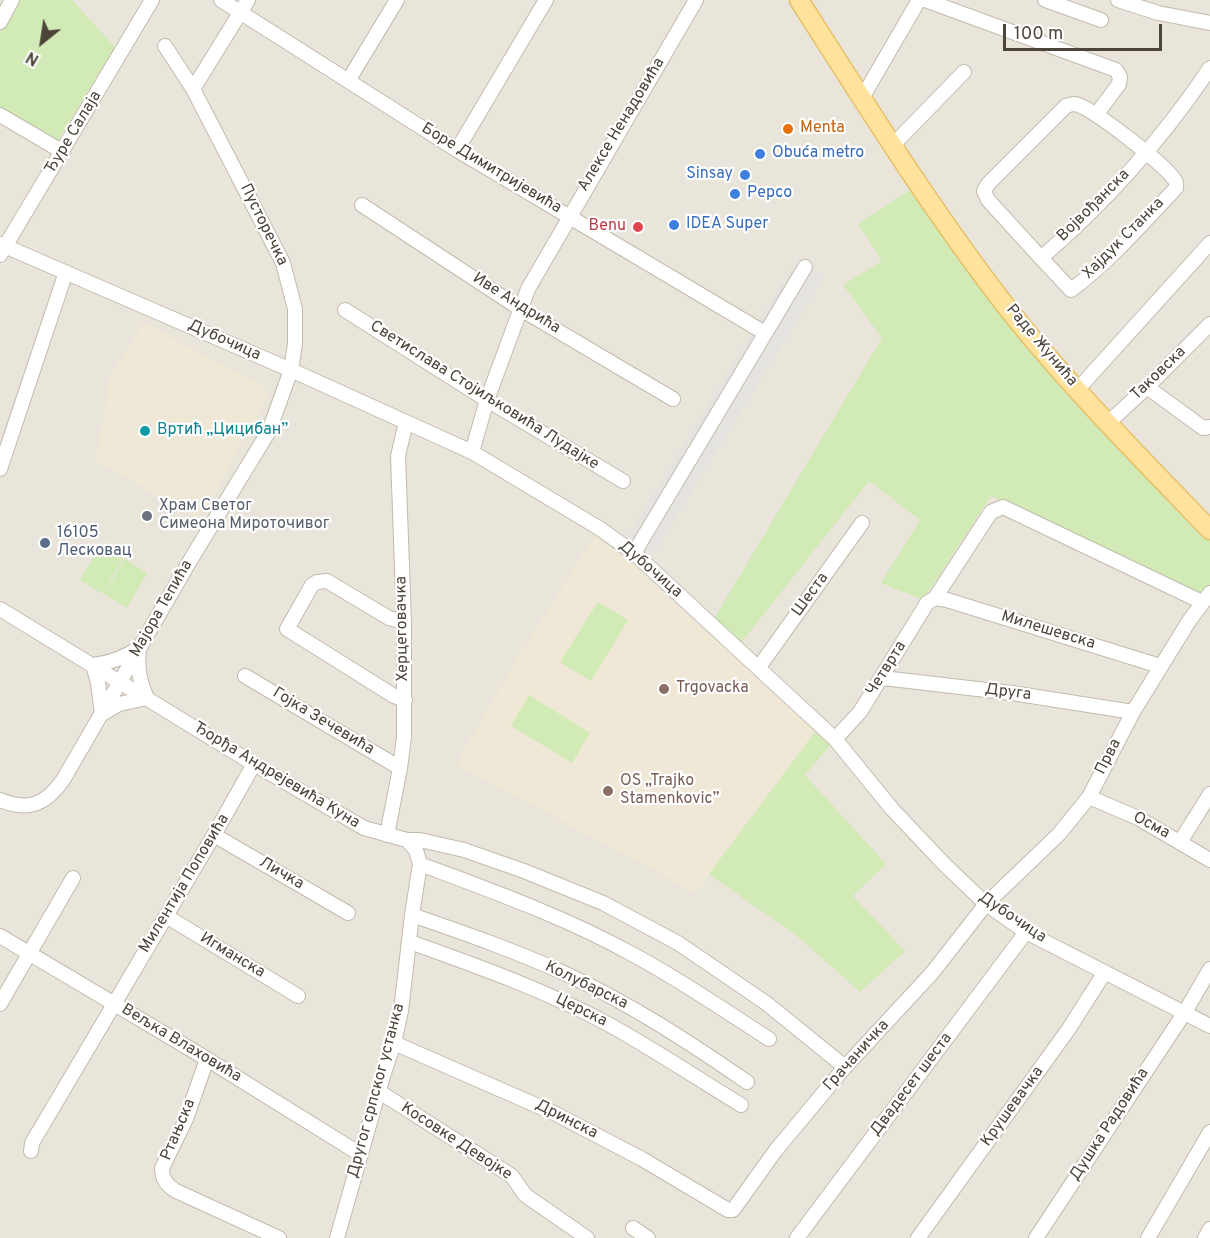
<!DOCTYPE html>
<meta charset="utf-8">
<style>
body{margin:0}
#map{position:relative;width:1210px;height:1238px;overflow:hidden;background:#f6f3ec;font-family:Overpass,sans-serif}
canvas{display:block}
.north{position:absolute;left:12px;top:12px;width:60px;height:60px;-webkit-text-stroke:4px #fff;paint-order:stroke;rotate:210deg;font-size:16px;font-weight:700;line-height:24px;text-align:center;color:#4b4439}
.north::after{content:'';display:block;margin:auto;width:21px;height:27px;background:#4b4439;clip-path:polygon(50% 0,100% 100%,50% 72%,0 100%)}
.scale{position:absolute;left:1003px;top:24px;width:159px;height:27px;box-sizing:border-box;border:3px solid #4b4439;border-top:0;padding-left:8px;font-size:18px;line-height:21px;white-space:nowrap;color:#4b4439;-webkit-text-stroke:4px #fff;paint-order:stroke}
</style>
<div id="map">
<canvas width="1210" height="1238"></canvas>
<div class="north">N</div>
<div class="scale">100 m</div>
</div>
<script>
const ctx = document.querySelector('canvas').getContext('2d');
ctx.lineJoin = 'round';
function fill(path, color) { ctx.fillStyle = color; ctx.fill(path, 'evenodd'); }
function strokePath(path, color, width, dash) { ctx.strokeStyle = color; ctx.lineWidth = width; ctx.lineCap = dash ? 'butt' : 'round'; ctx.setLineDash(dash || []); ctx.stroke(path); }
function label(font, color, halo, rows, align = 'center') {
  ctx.font = font + ' Overpass,sans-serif'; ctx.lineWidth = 4.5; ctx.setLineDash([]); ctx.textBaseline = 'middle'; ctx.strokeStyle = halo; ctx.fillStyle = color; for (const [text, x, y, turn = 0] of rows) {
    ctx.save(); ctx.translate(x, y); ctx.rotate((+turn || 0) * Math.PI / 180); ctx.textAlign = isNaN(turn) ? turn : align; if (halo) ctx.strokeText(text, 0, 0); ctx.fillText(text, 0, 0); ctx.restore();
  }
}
fill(new Path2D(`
 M0,0H1210V1238H0Z`), '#eae5da');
fill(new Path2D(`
 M143,323L260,384L266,393V400L199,520L96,460L110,377Z
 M595,535L633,565L815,732L749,819L696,893L456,764L517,659Z`), '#efe8d6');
fill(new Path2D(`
 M19,0H72L115,47L57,142L0,109V33Z
 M911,189L1057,379L1210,540V591L1202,602L991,496L923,600L881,583L920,520L869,481L737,648L711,624L882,338L843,285L882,261L858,224Z
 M101,545L123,559L103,594L80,580Z
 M125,559L147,573L127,608L104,594Z
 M598,602L628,620L591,681L560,662Z
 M529,695L590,733L572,763L511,726Z
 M815,732L831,744L805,775L886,864L853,896L905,951L860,992L797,936L709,874Z`), '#d2eab5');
fill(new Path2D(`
 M797,260L824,276L653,554L627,538Z`), '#e5e3e0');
const minor = new Path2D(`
 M221,0L457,150L765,333
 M925,0L1116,70L1120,77L1119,84L1096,115
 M1045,0L1101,20
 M1118,0L1158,13L1210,23
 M0,22L12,0
 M165,46L193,89
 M348,81L397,0
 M862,98L919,0
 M0,115L63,152
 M893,145L964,72
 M457,150L546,0
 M362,205L519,308L673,399
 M0,244L291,370L472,452L599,528L634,553L835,739L892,809L945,865L986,904L1026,932L1210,1026
 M0,255L152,0
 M1041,258L1071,290C1109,262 1144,222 1176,188C1176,184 1177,182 1174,179C1165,165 1089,105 1075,104C1071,104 1069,105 1066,106L988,184L984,191L988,200L1041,258C1105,203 1163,138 1210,68
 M345,310L487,400L623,481
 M1147,387L1203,428L1210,427
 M1078,389L1210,243
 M1108,423L1147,387L1210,324
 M472,452L487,400L528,289L696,0
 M0,469L66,272
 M634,553L805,267
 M935,598L947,600L1160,666
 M0,609L254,764L364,828L407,840H420L464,850L524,871L603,903L678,943L766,1003L845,1067
 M404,622L389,618L327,581L317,582L312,585L287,629L394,696L405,700
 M139,648C137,667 139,680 147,698L119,704L102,714L98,683L93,665C111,663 124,658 139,648Z
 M759,667L862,523
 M245,676L400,768
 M883,678L1012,693L1133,712
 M835,739L860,712L927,603L935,598L991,512L1003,507L1202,602
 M1089,797L1138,818L1210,860
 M0,800C29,812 46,804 63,780L191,559L269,431L291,370L295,344V309L283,263L193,89L248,0
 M214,835L348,913
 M387,835L400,768L404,737V622L398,456L406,422
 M1180,842L1210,794
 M420,864C492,891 565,917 632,954C679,979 724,1010 769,1039
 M412,915C464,933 516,951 566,974C629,1003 689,1042 747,1082
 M166,916L298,996
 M0,936L207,1059L360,1154
 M410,942C477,966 545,990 608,1024C653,1049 697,1078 741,1105
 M0,1004L73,878
 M394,1043L554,1113L642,1159L728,1210H733L776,1150L845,1067L932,973L986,904L1059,834L1089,797L1133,712L1189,621L1210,593
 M207,1059L186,1119L162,1168C162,1180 167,1185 176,1191L279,1238
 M378,1091L512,1176L525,1195L587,1238
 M31,1151L32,1143L214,835L254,764
 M633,1228L648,1238
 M337,1238L383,1076L394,1043L401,1011L412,915L420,864L416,850L407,840
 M797,1238L1026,932
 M918,1238L1068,1030L1105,972
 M1036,1238L1185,1012L1210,969
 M1148,1238L1210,1132
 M1205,1238L1210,1229`);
const major = new Path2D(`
 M799,0C865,103 930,208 1005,305C1068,385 1140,457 1210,530`);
strokePath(minor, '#c2bbae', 16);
strokePath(major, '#e6c16a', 21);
strokePath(minor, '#fff', 14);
strokePath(major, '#ffe39c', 18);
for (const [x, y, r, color] of [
 [788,129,6,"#e8710a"],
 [760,154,6,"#3f7fe0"],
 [745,175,6,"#3f7fe0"],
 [735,194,6,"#3f7fe0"],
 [674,225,6,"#3f7fe0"],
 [638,227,6,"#e0444e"],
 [145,431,6,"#0f9aa8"],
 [147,516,6,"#6b7280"],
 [45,543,6,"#5c6f8a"],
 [664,689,6,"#8d6e63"],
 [608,791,6,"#8d6e63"]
]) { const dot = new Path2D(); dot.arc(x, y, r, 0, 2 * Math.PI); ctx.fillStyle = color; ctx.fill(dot); strokePath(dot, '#fff', 2); }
label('16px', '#4b4439', '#fff', [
 ["Алексе Ненадовића",622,125,-59],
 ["Ђуре Салаја",74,133,-59],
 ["Боре Димитријевића",491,169,31],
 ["Војвођанска",1094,206,-45],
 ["Пусторечка",263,225,64],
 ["Хајдук Станка",1124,239,-45],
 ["Иве Андрића",516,304,32],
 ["Дубочица",224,341,24],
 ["Раде Жунића",1041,346,50],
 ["Таковска",1159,374,-44],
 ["Светислава Стојиљковића Лудајке",484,396,32],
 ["Дубочица",650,570,41],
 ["Шеста",811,595,-54],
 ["Мајора Тепића",162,609,-60],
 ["Херцеговачка",403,629,-91],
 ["Милешевска",1048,631,17],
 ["Четврта",887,669,-58],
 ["Друга",1008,693,7],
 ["Гојка Зечевића",323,722,31],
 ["Прва",1109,757,-63],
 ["Ђорђа Андрејевића Куна",276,776,31],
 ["Осма",1151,826,28],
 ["Личка",281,874,30],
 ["Милентија Поповића",185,884,-59],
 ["Дубочица",1012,918,34],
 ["Игманска",232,956,31],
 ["Колубарска",586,986,26],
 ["Церска",581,1011,26],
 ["Вељка Влаховића",181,1044,31],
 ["Грачаничка",857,1056,-48],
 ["Двадесет шеста",912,1085,-53],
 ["Другог српског устанка",377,1091,-75],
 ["Крушевачка",1013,1107,-54],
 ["Дринска",566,1120,27],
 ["Душка Радовића",1110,1125,-57],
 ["Ртањска",179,1130,-67],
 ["Косовке Девојке",456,1142,33]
]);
label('16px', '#c56008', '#fff', [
 ["Menta",800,129]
], 'left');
label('16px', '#366cbe', '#fff', [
 ["Obuća metro",772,154],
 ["Sinsay",733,175,"right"],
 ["Pepco",747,194],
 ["IDEA Super",686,225]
], 'left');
label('16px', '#be3a42', '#fff', [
 ["Benu",626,227]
], 'right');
label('16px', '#0d838f', '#fff', [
 ["Вртић „Цицибан”",157,431]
], 'left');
label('16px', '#5b616d', '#fff', [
 ["Храм Светог",159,507],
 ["Симеона Мироточивог",159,525]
], 'left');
label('16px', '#4e5e75', '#fff', [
 ["16105",57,534],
 ["Лесковац",57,552]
], 'left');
label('16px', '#785e54', '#fff', [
 ["Trgovacka",676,689],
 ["OS „Trajko",620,782],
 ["Stamenkovic”",620,800]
], 'left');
</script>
